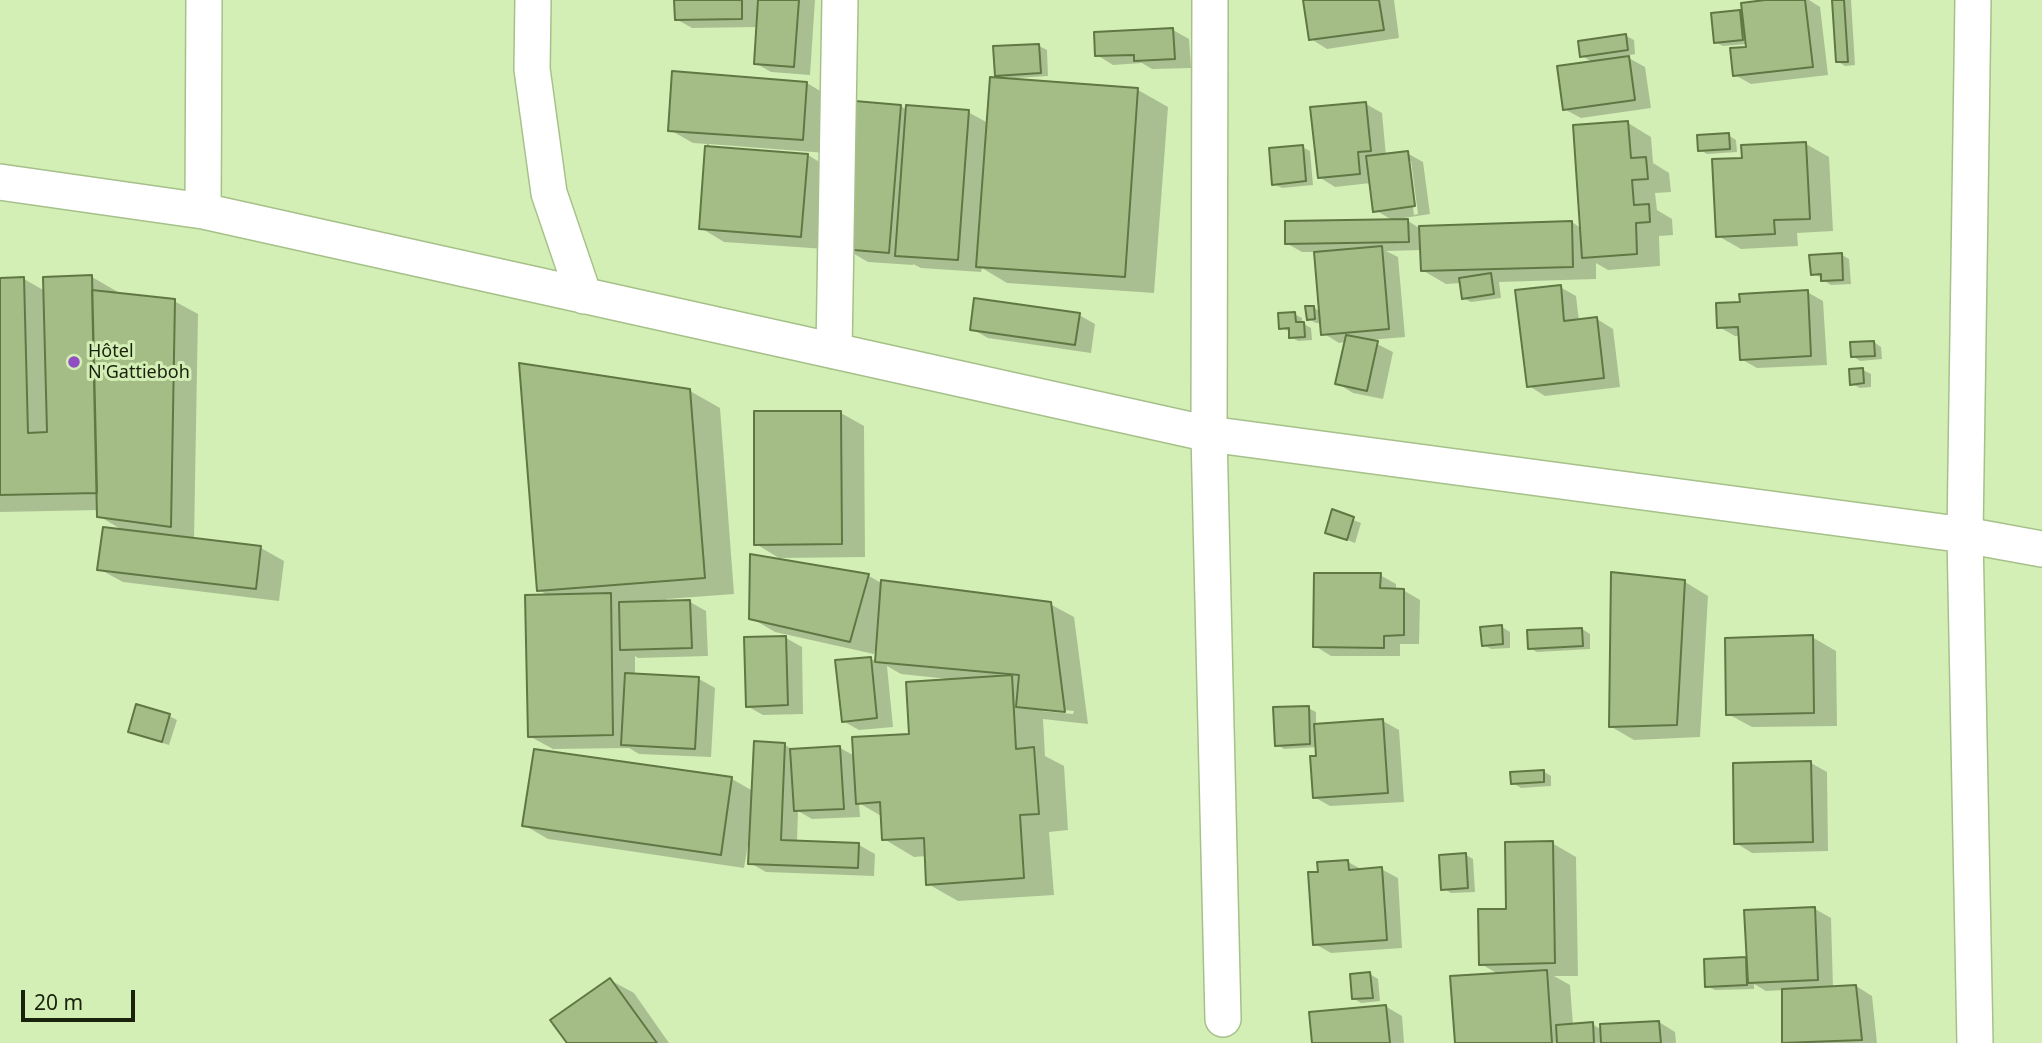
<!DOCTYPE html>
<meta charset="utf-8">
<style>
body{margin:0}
#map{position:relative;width:2042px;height:1043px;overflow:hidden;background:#d4efb6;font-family:"Noto Sans",sans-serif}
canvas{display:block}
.scale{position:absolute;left:21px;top:990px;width:114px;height:32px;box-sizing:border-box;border:4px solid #19220d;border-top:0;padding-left:9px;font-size:21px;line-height:24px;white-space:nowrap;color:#19220d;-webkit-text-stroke:5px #d4efb6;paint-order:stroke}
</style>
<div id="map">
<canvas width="2042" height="1043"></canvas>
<div class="scale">20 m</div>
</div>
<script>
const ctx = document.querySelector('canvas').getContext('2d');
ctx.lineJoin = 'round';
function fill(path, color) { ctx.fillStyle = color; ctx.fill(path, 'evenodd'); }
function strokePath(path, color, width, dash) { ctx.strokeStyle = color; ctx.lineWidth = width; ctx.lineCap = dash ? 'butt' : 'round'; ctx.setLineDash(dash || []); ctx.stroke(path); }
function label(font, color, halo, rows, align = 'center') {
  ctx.font = font + ' "Noto Sans",sans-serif'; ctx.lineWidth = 6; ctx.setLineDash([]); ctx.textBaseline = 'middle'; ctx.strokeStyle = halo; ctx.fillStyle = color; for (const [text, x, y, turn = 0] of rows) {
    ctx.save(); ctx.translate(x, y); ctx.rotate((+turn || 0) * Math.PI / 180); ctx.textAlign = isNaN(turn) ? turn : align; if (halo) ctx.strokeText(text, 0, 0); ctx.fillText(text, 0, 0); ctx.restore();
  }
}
fill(new Path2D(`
 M676,0H815L810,75L771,72L755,63L758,27L692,28L676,19Z
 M1305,0H1394L1399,38L1327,49L1311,39Z
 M1781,0H1809L1820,7L1828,75L1751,84L1735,75L1748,48V44L1723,46L1715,42L1739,12L1744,15Z
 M1834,0H1851L1855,65L1845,66L1837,61Z
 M1173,30L1189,39L1191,68L1152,69L1142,63L1113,65L1097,55Z
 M1626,36L1634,40L1635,54L1625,56L1645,67L1651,108L1581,118L1564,109L1594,63L1582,56Z
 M1039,46L1047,50L1048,76L1016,78V81L1138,90L1168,107L1154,293L1007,283L982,268L981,272L921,268L913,264V265L868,262L844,248L901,106L908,111L968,112L988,123L1006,80L996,75Z
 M807,83L830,97L826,153L709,144V148L808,155L831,169L825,249L724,242L701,228L707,144L693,143L670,130Z
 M1366,104L1382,113L1386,156L1407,153L1423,162L1430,214L1397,219V221H1408L1421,229L1572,222L1582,229L1628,123L1651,137L1653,163L1669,173L1671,192L1655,193L1657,210L1672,219L1673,235L1659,236L1660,266L1608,270L1596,263V279L1499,282L1501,298L1471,302L1463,298L1461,283L1446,284L1422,270V250L1386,251L1398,257L1405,337L1369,340L1393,352L1383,399L1353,393L1337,383L1346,342L1339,343L1323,333L1322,323H1316L1308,319L1313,307L1321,312L1316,252H1302L1286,243L1394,221L1375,210L1371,183L1335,187L1319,177ZM1407,161H1411L1418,214L1414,215Z
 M1728,135L1736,140L1737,152L1707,154L1700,150Z
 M1806,144L1829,157L1833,231L1797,233L1798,246L1741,249L1718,236L1744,159Z
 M1302,147L1310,151L1313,185L1282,188L1274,184Z
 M1842,255L1849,259L1851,284L1831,285L1823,280V278L1812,274Z
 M92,277L123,295L174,301L198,314L194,540L261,548L284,561L279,601L123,582L99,569L124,531L99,516V510L0,512V279H24L45,291Z
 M1560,287L1576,296L1579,321L1597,319L1613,329L1620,387L1545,396L1529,386Z
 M1807,292L1823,301L1827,365L1757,368L1741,359L1740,336H1735L1719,327L1742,304Z
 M1294,314L1302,318V323L1311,328L1312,340L1298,341L1291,337V332L1281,328Z
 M1079,315L1095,324L1091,353L988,338L972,329Z
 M1874,342L1881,347L1882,359L1860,361L1853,356Z
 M1863,370L1871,374V387L1860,388L1852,384Z
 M690,391L720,408L734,594L666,599L667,603L690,602L706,611L708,656L638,658L635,656V675L699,679L715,688L711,757L639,754L629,748L553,749L529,736L549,596L539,590Z
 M841,413L864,426L865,557L779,558L756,544Z
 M1333,512L1361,523L1355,543L1327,532Z
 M752,556L869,576L883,584L1050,604L1074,617L1088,724L1043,719L1045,756L1064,766L1068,830L1049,832L1054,895L958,901L928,884L926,856L914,857L884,839L883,817L859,803L860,817L812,819L798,811L797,842L859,845L875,854L874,876L766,872L750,863L751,839H749L744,868L548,839L524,825L535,751L732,779L753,791L785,745L795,751L840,748L855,756L911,735L948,679L901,674L887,666L893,727L859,730L843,721L871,659L877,662L878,644L877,643L874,654L775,632L751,618ZM1042,708L1074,711L1073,714L1042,711Z
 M1380,575L1396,584V590H1403L1420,600L1419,644H1400V656H1331L1315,646Z
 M1685,582L1708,596L1700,737L1634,740L1610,726Z
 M1502,627L1510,632V648L1491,649L1483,644Z
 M1582,629L1590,634V649L1537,652L1530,648Z
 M1812,637L1836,651L1837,726L1752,727L1728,714Z
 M786,638L802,647L803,714L763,715L747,706Z
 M1308,708L1316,712V726L1383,721L1399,730L1404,802L1330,806L1314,797L1318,747L1284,749L1276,744Z
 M169,716L177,720L169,745L137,735L130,731Z
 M1811,763L1827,772L1828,851L1752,853L1736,843Z
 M1543,771L1551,776V786L1521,788L1513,783Z
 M1552,843L1576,857L1578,976H1554L1570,985L1573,1025L1592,1024L1602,1030L1659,1022L1675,1032L1676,1043H1457L1500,975L1481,964L1508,910Z
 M1466,855L1473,859L1475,892L1451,893L1443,888Z
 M1348,862L1363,870L1381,869L1398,878L1402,948L1331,953L1315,944L1320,873Z
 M1815,909L1831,918L1833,988L1856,986L1872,996L1877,1043H1783L1784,990L1766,991L1754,984V989L1715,990L1707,986L1745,958L1749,960Z
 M1370,974L1378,979L1380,1001L1361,1003L1353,998Z
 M610,980L634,993L669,1043H569Z
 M1385,1006L1402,1016L1404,1043H1313Z`), '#0003');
const building = new Path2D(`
 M674,0H742V19L675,20Z
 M758,0H799L794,67L754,64Z
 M1303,0H1379L1384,30L1309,40Z
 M1765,0H1805L1813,67L1733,76L1730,48L1746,47L1741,3Z
 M1832,0H1844L1848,62H1836Z
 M1740,10L1743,40L1714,43L1711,13Z
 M1173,28L1175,59L1134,61V55L1095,56L1094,32Z
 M1626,34L1628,50L1580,57L1578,41Z
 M1039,44L1041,73L995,76L993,46Z
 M1629,56L1635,100L1563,110L1557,66Z
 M672,71L807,82L803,140L668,131Z
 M990,77L1138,88L1125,277L976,267Z
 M855,101L901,105L889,253L842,249Z
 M1366,102L1371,151L1358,152L1360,174L1318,178L1310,107Z
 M906,105L969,110L958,260L895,256Z
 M1628,121L1631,158L1646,157L1648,179L1632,180L1634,205L1649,204L1650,222L1636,223L1637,254L1582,258L1573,125Z
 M1729,133L1730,149L1698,151L1697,135Z
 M1806,142L1810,219L1774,220L1775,234L1716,237L1712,159L1742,158L1741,145Z
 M1303,145L1306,181L1272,185L1269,148Z
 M705,146L808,154L801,237L699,229Z
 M1408,151L1415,206L1373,212L1366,156Z
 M1408,219L1409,242L1285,244V221Z
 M1572,221L1573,267L1421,271L1419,226Z
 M1382,246L1389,329L1321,335L1314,252Z
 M1842,253L1843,280L1821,281V274L1811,275L1809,255Z
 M1491,273L1494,294L1462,299L1459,278Z
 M92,275L97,493L0,495V278L24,277L28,433L47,432L43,277Z
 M1561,285L1564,321L1597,317L1604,378L1527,387L1515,290Z
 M92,290L175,299L171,527L97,517Z
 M1808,290L1811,356L1740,360L1738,327L1717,328L1716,303L1740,302L1739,294Z
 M974,298L1080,313L1075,345L970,330Z
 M1305,306H1314L1315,319L1307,320Z
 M1295,312L1296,322H1304L1305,337L1289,338V328L1279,329L1278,313Z
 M1346,335L1378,341L1367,391L1335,384Z
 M1874,341L1875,356L1851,357L1850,342Z
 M519,363L690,389L705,578L537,591Z
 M1863,368L1864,383L1850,385L1849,369Z
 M754,411H841L842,544L754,545Z
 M1332,509L1354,517L1347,540L1325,533Z
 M103,527L261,546L256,589L97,570Z
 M750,554L869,574L850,642L749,619Z
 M1611,572L1685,580L1677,725L1609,727Z
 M1314,573H1381L1380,588L1404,589V635L1384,636V648L1313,647Z
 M881,580L1051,602L1065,712L1016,707L1019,675L875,662Z
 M611,593L613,735L528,737L525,595Z
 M690,600L692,648L620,650L619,602Z
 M1502,625L1503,644L1482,646L1480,627Z
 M1582,628L1583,646L1528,649L1527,630Z
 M1813,635L1814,713L1726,715L1725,638Z
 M786,636L788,705L746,707L744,637Z
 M871,657L877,718L842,722L835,660Z
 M625,673L699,677L695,749L621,745Z
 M1012,675L1016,749L1034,747L1039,814L1020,815L1024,878L926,885L924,838L882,840L880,802L856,804L852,737L909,734L906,682Z
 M136,704L170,714L162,742L128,732Z
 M1309,706L1310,744L1275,746L1273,707Z
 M1383,719L1388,793L1313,798L1310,756H1316L1314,724Z
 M754,741L785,743L781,840L859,843L858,868L748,864Z
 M840,746L844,809L794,811L790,749Z
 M534,749L732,777L721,855L522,826Z
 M1811,761L1813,842L1734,844L1733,763Z
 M1544,770V782L1511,784L1510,772Z
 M1553,841L1555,963L1479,965L1478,909H1506L1505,842Z
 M1466,853L1468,888L1441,890L1439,855Z
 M1348,860L1349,870L1382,867L1387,940L1313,945L1308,872H1318L1317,862Z
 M1815,907L1818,980L1748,983L1744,910Z
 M1746,957L1747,985L1705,987L1704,959Z
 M1547,970L1552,1043H1455L1450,976Z
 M1370,972L1373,998L1352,999L1350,974Z
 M610,978L657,1043H567L550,1020Z
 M1856,985L1862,1040L1782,1043V989Z
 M1386,1005L1390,1043H1312L1309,1012Z
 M1659,1021L1661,1043H1601L1600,1024Z
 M1593,1022L1594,1043H1557L1556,1025Z`);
fill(building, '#a4bd87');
strokePath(building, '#607744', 2);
const street = new Path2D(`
 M533,0L532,69L549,193L584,296
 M1210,0L1209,434L1223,1019
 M1973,0L1965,535L1975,1043
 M0,182L203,211L1209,434L1965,535L2042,549
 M203,211L204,0
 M834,351L840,0`);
strokePath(street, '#a6c089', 38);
strokePath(street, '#fff', 35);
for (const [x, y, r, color] of [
 [74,362,7,"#914dc2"]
]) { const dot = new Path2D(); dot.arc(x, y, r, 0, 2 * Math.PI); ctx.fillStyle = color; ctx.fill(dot); strokePath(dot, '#d4efb6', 2.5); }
label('18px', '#19220d', '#d4efb6', [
 ["Hôtel",88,352],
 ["N'Gattieboh",88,373]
], 'left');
</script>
